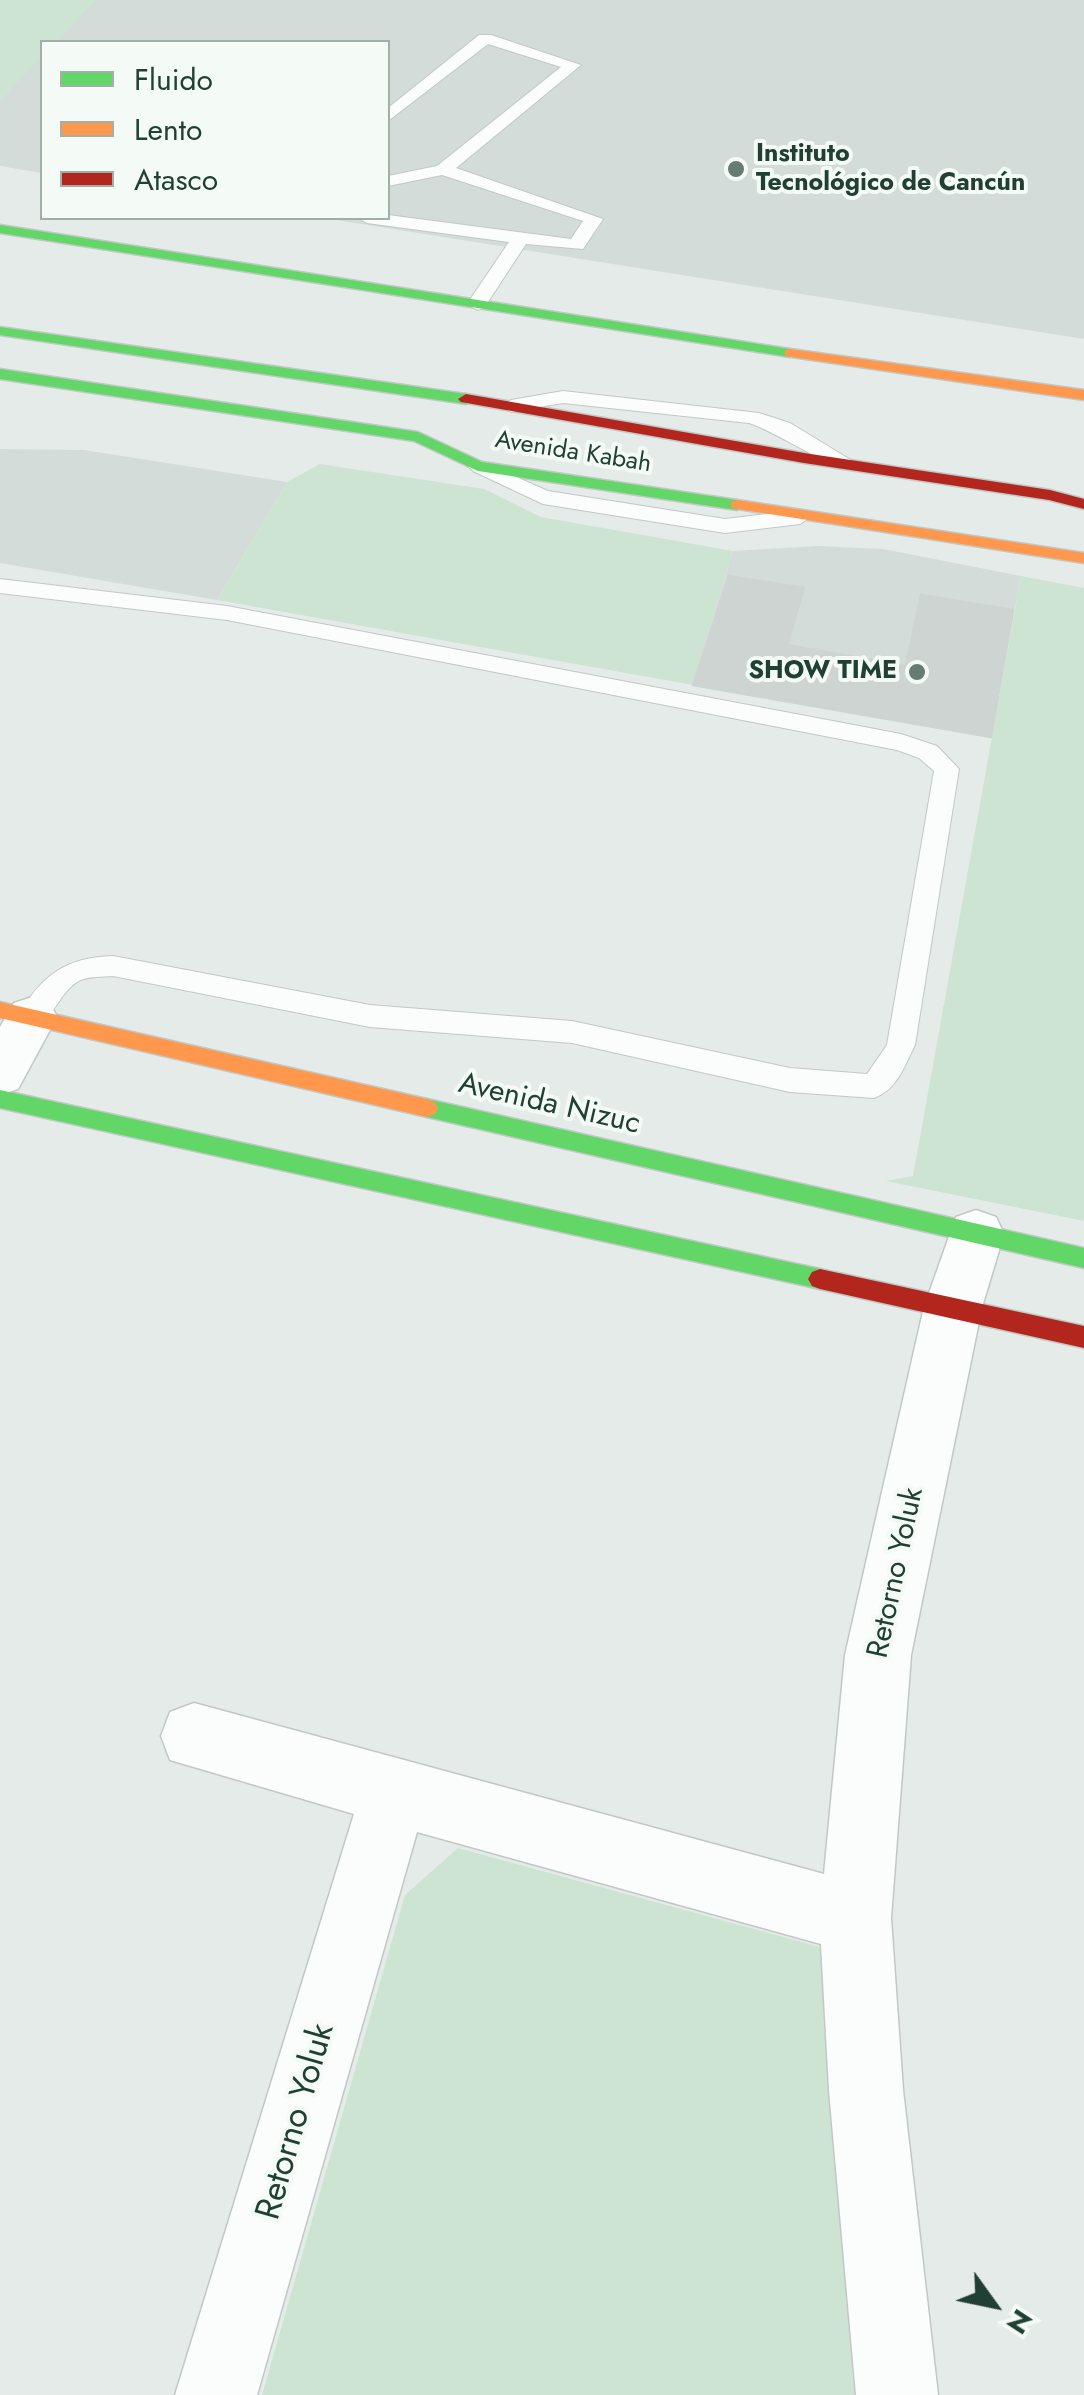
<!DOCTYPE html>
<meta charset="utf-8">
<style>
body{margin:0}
#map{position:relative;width:1084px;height:2395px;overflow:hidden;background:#e5ebe8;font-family:Jost,sans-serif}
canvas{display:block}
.legend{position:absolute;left:40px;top:40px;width:350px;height:180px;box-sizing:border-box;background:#f4faf6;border:2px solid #a0b0a9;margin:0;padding:12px 18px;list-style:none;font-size:30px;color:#214035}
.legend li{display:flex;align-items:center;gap:20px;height:50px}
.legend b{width:50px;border:2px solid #a0b0a9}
.north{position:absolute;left:944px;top:2255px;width:100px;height:100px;-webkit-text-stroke:8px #f4faf6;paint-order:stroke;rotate:123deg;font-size:28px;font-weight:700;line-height:40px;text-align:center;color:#214035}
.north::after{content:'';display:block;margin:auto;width:35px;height:45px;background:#214035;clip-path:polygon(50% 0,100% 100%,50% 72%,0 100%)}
</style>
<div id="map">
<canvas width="1084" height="2395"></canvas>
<ul class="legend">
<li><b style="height:12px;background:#63d668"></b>Fluido</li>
<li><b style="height:12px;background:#ff974d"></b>Lento</li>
<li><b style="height:12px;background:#b3261e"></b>Atasco</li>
</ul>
<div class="north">N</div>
</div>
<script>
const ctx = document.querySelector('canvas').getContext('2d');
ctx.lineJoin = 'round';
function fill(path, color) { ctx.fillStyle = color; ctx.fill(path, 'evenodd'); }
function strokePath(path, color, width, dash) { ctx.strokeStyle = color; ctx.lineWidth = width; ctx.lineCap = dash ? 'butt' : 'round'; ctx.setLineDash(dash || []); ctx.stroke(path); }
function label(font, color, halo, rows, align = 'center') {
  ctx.font = font + ' Jost,sans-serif'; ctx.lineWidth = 8; ctx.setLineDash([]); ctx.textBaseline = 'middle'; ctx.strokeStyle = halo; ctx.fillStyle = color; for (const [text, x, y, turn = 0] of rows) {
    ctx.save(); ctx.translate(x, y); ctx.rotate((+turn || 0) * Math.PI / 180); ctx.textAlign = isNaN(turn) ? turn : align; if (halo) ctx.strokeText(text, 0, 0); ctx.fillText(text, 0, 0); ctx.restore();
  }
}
fill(new Path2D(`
 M0,0H1084V339L324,218H388V42H42V173L0,166Z
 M0,449L84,450L287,482L217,600L0,563Z
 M818,546L883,549L1021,576L991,737L693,685L733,551Z`), '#d3dcd8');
fill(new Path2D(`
 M0,0H97L56,42H42V57L0,101Z
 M320,464L484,489L541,517L733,551L693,685L217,600L287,482Z
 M1021,576L1084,588V1221L886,1181L913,1176Z
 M458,1848L820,1947L867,2395H262L405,1895Z`), '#cee4d3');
const building = new Path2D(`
 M729,576L804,588L787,645L906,666L921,595L1013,610L991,737L693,685Z`);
fill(building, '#cdd4d1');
strokePath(building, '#ced4d1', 2.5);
const lane = new Path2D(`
 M479,35H491L581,65L456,168L603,219L583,249L526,244L484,308L477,310L467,304L509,242L367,223L358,218L388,215L571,239L583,221L442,175L388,186V176L437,166L561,67L488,44L388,121V108Z
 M563,391L759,413L790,423L859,465L855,469C837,473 775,431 749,423L563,403L511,412L501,406L511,400Z
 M480,461L548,491L725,519L800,510L811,517L800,524L725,533L543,504L473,471L469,467L473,463Z
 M0,579L227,606L901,734L937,746L959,769L915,1045C905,1065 897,1090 874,1098L790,1092L572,1043L370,1027L113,976C103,977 91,976 81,980C57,990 51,1034 22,1025L18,1017C40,976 66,957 113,956L370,1005L572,1021L790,1068L867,1074L887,1045L934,771L919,758L897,750L227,620L0,593Z`);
const street = new Path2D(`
 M32,997L50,1003L57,1017L18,1089L0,1095V1027L14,1003Z
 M976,1210L996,1217L1004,1234L982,1307L911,1655L891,1918L903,2090L938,2395H856L829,2090L821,1944L417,1832L257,2395H175L354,1814L170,1760L161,1736L170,1712L194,1703L824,1874L845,1655L924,1307L956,1217Z`);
const fast = new Path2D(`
 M0,225L790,349L797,353L790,357L0,233Z
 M0,327L466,394L474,399L466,404L0,335Z
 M0,369L418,432L482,462L737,500L745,505L737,510L478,471L414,441L0,379Z
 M0,1090L820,1269L828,1272L832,1279L828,1286L820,1289L0,1108Z
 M427,1099L1084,1248V1268L427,1117L419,1114L416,1108L419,1102Z`);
const slow = new Path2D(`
 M790,349L1084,390V400L785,356V350Z
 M737,500L1084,553V563L731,508V502Z
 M0,1002L427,1099L435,1102L438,1108L435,1114L427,1117L0,1018Z`);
const jam = new Path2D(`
 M466,394L804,453L1050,490L1084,499V509L1049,500L804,463L461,402L458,399Z
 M820,1269L1084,1326V1348L820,1289L812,1286L808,1279L812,1272Z`);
strokePath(lane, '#c2c8c5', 2);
strokePath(street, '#c2c8c5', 3);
strokePath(fast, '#c0c9c5', 3);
strokePath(slow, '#c0c9c5', 3);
strokePath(jam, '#c0c9c5', 3);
fill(lane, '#fbfcfc');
fill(street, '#fbfcfc');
fill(fast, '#63d668');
fill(slow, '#ff974d');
fill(jam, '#b3261e');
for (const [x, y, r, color] of [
 [736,169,10,"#667c74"],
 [917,672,10,"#667c74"]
]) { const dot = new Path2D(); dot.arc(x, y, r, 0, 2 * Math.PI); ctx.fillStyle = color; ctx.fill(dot); strokePath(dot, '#f4faf6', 4); }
label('bold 25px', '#214035', '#f4faf6', [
 ["Instituto",756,155],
 ["Tecnológico de Cancún",756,184],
 ["SHOW TIME",897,672,"right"]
], 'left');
label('25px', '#214035', '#f4faf6', [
 ["Avenida Kabah",573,453,9]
]);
label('30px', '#214035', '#f4faf6', [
 ["Avenida Nizuc",549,1105,13],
 ["Retorno Yoluk",897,1573,-78]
]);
label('35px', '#214035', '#f4faf6', [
 ["Retorno Yoluk",297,2122,-74]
]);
</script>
